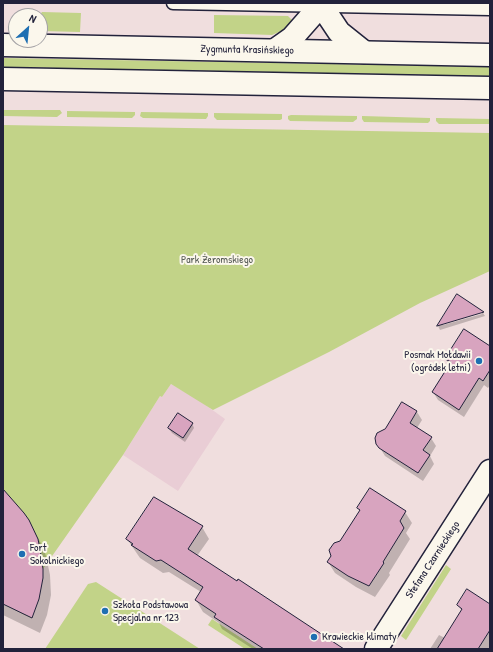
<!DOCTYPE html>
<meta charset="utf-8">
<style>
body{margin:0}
#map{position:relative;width:493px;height:652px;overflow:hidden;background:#f0dede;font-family:"Patrick Hand",sans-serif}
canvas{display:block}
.frame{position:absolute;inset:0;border:4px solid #22223b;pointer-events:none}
.north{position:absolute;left:8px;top:8px;width:40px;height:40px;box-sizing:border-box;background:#fbf7ec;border:1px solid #a4a2a5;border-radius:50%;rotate:27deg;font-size:11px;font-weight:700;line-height:16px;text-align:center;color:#22223b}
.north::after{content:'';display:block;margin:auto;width:14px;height:18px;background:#1f6fb2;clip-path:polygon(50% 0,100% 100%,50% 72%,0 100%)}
</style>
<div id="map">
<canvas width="493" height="652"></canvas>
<div class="frame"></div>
<div class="north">N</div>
</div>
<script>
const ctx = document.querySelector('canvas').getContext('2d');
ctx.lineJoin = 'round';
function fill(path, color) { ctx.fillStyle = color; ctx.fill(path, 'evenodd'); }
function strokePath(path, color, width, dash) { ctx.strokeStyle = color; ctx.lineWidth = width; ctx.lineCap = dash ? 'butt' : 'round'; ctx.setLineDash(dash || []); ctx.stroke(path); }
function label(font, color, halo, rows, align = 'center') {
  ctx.font = font + ' "Patrick Hand",sans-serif'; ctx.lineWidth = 4; ctx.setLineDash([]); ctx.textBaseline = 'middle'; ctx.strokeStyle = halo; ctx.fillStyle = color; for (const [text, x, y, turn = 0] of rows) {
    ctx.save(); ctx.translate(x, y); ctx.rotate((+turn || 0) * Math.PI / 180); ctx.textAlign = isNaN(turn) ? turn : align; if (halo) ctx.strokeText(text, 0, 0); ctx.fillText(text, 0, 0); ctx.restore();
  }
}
fill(new Path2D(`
 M171,384L197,399L225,419L178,491L123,455L160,396L162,397Z`), '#e9cdd5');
fill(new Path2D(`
 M42,12L81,13L80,32L40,31L39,16Z
 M214,15L288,16L292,20L293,23L286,29L272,35L214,33Z
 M3,58L490,67V76L3,67Z
 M3,110H60L62,113L57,117L3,116Z
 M67,111L135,112V115L132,118L67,117Z
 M141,112L208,113V116L206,119L143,118L140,116Z
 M214,113L282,114V119L280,120H217L214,117Z
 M291,115L357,116V119L353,122L290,121L288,119V116Z
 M362,116L430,118V121L428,123L364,122L362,119Z
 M436,118L490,119V124H439L436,121Z
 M3,125L490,133V271L420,303L329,352L213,410L171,384L162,397L160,396L123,455L43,569L39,599L31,618L3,604Z
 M446,565L451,569L406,640L401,636Z
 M96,582L200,649H45L88,584Z
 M212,619L258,649H245L208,625Z`), '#c2d388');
fill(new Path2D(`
 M457,296L483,313L485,316L440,330L438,326ZM481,312L482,314L443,325V323Z
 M490,348V385L488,388L484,385L464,417L438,400L433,392L450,366L446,359Z
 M403,403L417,412L422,420L417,428L431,438L436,446L430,456L434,464L423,481L385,456L377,443Z
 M192,423L194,428L185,442L172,433L169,429Z
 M3,493L23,513L42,545L46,556L50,575L51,595L47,615L40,633L3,615Z
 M358,508L405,512L412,523L406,533L410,539L389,573L390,575L375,597L356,587L335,573L328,562L360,512Z
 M202,527L209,539L197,556L336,649H253L222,629L219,623L203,612L196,600L201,592L169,572L163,573L140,558L127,539Z
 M458,605H490V649H430L439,635L445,638L462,611Z`), '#0003');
const building = new Path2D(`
 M457,294L484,312L437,326Z
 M464,329L490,346V370L483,381L479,378L459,410L432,392L451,362L445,359Z
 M402,402L417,411L410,423L432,437L423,450L430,455L418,473L379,448L376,444L375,438L377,433L385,429Z
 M178,413L193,423L183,438L168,428Z
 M370,488L406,511L400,521L404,528L383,562L384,563L369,586L348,576L327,562L331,556L329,550L334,543L340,541L360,510L357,508Z
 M3,489L24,513L29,520L38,539L40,549L43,569V578L39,599L32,618L3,604Z
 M154,497L203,526L188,549L237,581L238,579L344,649H264L214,617L216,614L195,600L203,587L161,560L156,561L131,545L133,544L126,539Z
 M467,589L490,604V630L478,649H437L462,609L457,605Z`);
fill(building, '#d8a4bf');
strokePath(building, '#22223b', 1);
const service = new Path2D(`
 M173,3L490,9`);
const minor = new Path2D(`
 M321,3V5L339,32L364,52
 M275,50L292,38L321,5
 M376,649L490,471`);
const secondary = new Path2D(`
 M3,45L490,55
 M3,79L490,88`);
strokePath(service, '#22223b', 15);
strokePath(minor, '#22223b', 25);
strokePath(secondary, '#22223b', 25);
strokePath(service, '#fbf7ec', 12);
strokePath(minor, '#fbf7ec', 22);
strokePath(secondary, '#fbf7ec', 22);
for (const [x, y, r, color] of [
 [479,361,4,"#1f6fb2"],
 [22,554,4,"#1f6fb2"],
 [105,611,4,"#1f6fb2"],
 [314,637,4,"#1f6fb2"]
]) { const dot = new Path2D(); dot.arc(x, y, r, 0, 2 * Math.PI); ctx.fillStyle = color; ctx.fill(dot); strokePath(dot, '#fbf7ec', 1.5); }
label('11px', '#22223b', '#fbf7ec', [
 ["Zygmunta Krasińskiego",247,50,1],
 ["Stefana Czarnieckiego",433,560,-57]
]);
label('11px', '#525752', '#fbf7ec', [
 ["Park Żeromskiego",217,260]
]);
label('11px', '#22223b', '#fbf7ec', [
 ["Posmak Mołdawii",471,355,"right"],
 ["(ogródek letni)",471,368,"right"],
 ["Fort",30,548],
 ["Sokolnickiego",30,561],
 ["Szkoła Podstawowa",113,605],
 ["Specjalna nr 123",113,618],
 ["Krawieckie klimaty",322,637]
], 'left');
</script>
